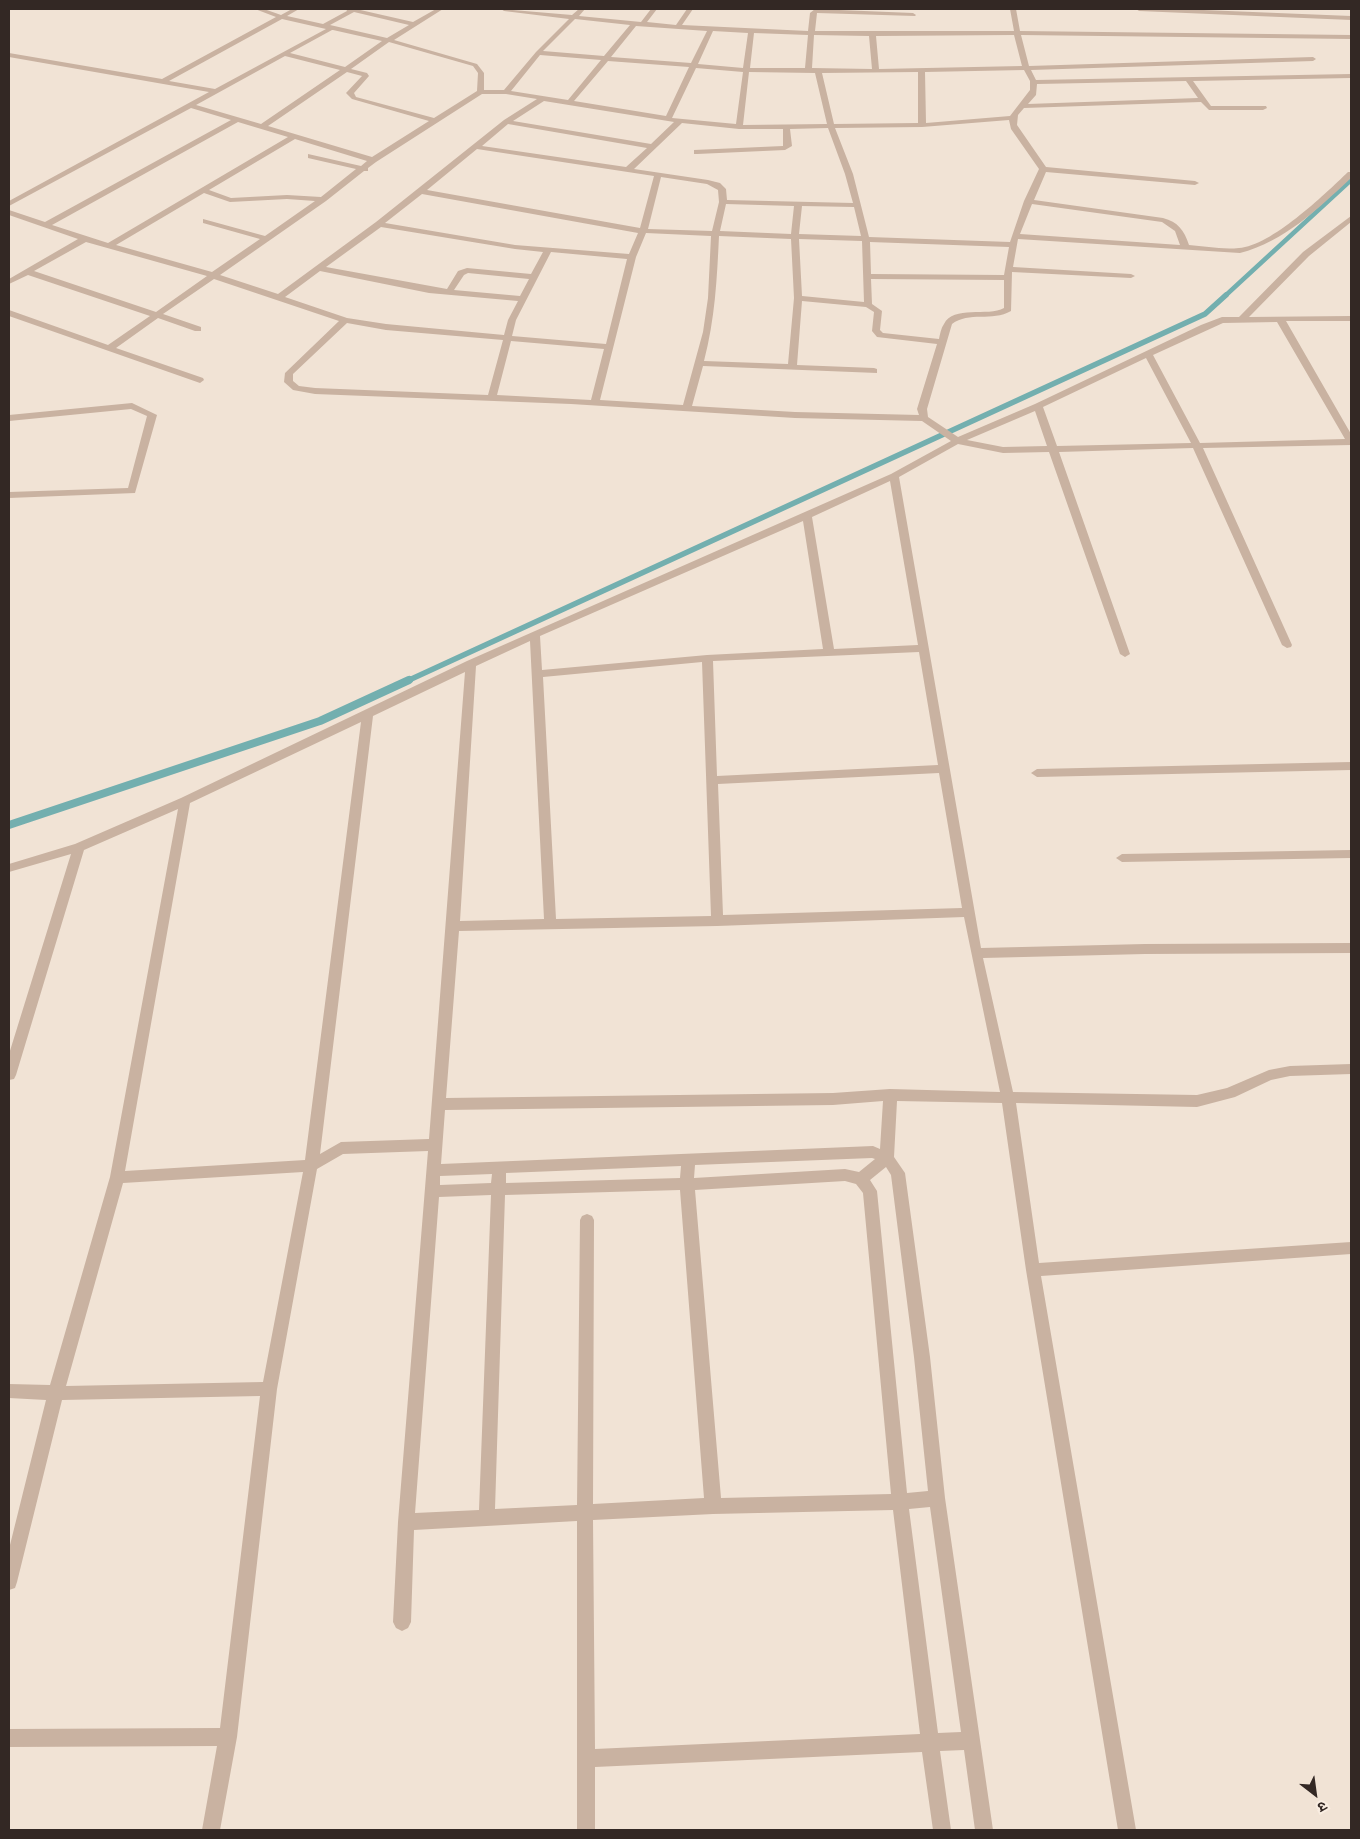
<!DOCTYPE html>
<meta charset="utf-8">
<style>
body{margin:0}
#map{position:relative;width:1360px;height:1839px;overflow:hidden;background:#f1e3d5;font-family:"Exo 2","Noto Sans Devanagari",sans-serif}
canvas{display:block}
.frame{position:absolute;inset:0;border:10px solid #332824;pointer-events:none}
.north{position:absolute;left:1290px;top:1769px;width:50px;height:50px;-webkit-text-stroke:4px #f9ede1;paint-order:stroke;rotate:150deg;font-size:14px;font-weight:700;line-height:20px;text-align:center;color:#332824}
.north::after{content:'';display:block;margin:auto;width:18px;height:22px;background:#332824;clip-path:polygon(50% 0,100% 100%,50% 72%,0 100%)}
</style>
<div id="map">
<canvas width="1360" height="1839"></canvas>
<div class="frame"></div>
<div class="north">उ</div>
</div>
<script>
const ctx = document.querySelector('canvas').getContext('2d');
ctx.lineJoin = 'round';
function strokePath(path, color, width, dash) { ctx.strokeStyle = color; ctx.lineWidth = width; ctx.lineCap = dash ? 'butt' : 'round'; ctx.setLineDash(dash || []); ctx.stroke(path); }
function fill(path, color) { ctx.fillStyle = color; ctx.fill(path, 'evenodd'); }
strokePath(new Path2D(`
 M1225,296L1351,180`), '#73afaf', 4.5);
strokePath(new Path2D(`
 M407,681L1205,314L1226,295`), '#73afaf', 5.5);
strokePath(new Path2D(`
 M9,825L320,721L409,680`), '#73afaf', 8);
fill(new Path2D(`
 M255,9H264L281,15L292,9H299L287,16L323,24L347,11L346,9H356L413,22L436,9H443L394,40L477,64L484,73V90H504L536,52L569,19L504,11L501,9L572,15L579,9H585L579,16L641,22L651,9H657L647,22L676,25L687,9H693L682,25L808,31L810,13L815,9L913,13L916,15L915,16L817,13L815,31H1014L1010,9H1016L1020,31L1351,35V39L1021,35L1029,66L1313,57L1316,59L1313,61L1031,70L1036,80L1351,74V78L1193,81L1211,106H1266L1267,108L1263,110H1209L1201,102L1024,108L1018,115L1017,125L1046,167L1195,181L1199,183L1195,185L1046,172L1034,200L1163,218C1178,222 1184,230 1189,245C1205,246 1222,250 1239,248C1271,246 1324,195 1348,172H1351V178C1319,208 1284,242 1240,253L1018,239L1013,267L1131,274L1135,276L1131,278L1012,272L1011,311C992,322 969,311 952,324L927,409L928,417L958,437L1035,404L1201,325L1222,317H1239L1303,252L1351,216V222L1309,256L1249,317L1351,316V321H1286L1351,434V445L1203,448L1292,645L1291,647L1287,648L1282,645L1193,448L1059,452L1130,654L1125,657L1120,654L1049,452L1003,453L958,444L899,477L981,948L1145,944L1351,943V953L1145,954L983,958L1013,1092L1197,1095L1227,1088L1269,1070L1290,1066L1351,1064V1074L1290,1076L1271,1080L1235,1097L1197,1107L1016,1103L1039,1263L1351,1242V1254L1041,1276L1136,1830H1118L1026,1270L1002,1103L897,1101L894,1157L905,1173L930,1357L945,1498L993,1830H975L964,1750L940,1751L951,1830H933L922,1752L595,1767V1830H577V1521L414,1530L411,1622L408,1628L402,1631L396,1628L393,1622L398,1522L428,1151L343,1154L317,1169L277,1389L237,1737L220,1830H202L217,1746L9,1747V1729L220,1728L260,1396L62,1400L17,1582L15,1588L9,1590V1549L46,1400L9,1398V1384L50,1385L110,1177L178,809L84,850L16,1075L14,1079L9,1080V1054L71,854L9,872V864L75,844L181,798L467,661L891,474L951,441L922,421L795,418L571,404L315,394L293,390L284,382L285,373L339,321L214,279L163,314L201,327V331H195L158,318L116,348L203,378L204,380L200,383L9,316V310L108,345L150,316L28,275L9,284V279L78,239L9,215V210L45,222L231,120L191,108L9,206V201L209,92L9,57V53L162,79L276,17ZM354,12L409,25L387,38L330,25ZM282,19L326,29L215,89L169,81ZM575,19L630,25L604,56L543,51ZM636,26L707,31L691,63L611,57ZM332,30H333L382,41L345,67L290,53ZM713,31L748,33L743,68L698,64ZM754,33L808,35L805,68H750ZM814,35L869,36L872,69L812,68ZM1014,35L1022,66L879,69L876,36ZM389,42L473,66L478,73L477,91L434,118L356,97L354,93L369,76L367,73L351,69ZM540,55L601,60L568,100L511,91ZM285,56L340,70L261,124L196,105ZM608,61L689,67L666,116L574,101ZM696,68L743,72L736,124L672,118ZM1024,70L1030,81V90L1010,116L926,123L925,72ZM347,72L362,76L346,93L352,99L429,121L372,157L268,126ZM749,72L815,73L827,124L743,125ZM918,72V123L834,124L822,73ZM1186,81L1198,98L1028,104L1036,95L1037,84ZM482,94H506L537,99L504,120L376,222L278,294L220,275L326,201L364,171H368V168L376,162ZM544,101L668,121L674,122L651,144L513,121ZM1009,120L1011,129L1039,169L1024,201L1010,242L869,237L853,174L835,128L922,127ZM238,122L288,137L108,243L52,225ZM682,123L739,129H783V146L694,150V154H697L785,150L792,146L790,129L828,128L845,174L853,203L727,200L726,189L720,183L708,180L634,169ZM508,124L647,148L626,167L482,146ZM295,139L367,161L361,166L308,154V158L356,169L321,197L287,195L231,198L209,190ZM477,149L654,176L640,228L427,190ZM661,177L707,184L718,190L719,202L712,231L648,229ZM204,193L230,202L287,199L315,201L265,236L203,219V223L260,239L212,272L116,245ZM422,194L638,233L629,254L515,245L385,223ZM726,204L794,206L791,234L720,231ZM1032,204L1162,222L1175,231L1180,245L1020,234ZM802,206L854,207L861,236L799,234ZM381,227L515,249L543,252L531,274L467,268L458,271L447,289L326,267ZM646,233L711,236L708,298L703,332L683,405L600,400L636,257ZM719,236L791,239L794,298L788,364L704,361C715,319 717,279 719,236ZM799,239L862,241L864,302L802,296ZM86,242L207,276L156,312L34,271ZM870,242L1009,247L1004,275L871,274ZM551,252L627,259L606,344L512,336L516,320ZM320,271L429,293L518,301L508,320L504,335L386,324L347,318L285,297ZM468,273L529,279L520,296L454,290L464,275ZM871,279L1004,280V308C988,317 953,305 944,324C941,328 940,334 939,339L883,333L880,330L882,311L872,304ZM802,301L866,307L874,312L872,331L877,337L937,344L917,409L919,415L795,412L692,406L703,366L877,373V369L874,368L797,365ZM1277,322L1345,439L1200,443L1153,355L1223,323ZM347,323L386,330L503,340L488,395L315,388L299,386L293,381V374ZM511,341L604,349L591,400L497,395ZM1146,358L1191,443L1057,446L1043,407ZM1035,411L1047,446L1003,447L967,440ZM890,481L918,645L834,649L812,517ZM803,521L823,649L707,655L542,670L540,636ZM530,641L544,919L460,921L476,666ZM919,652L938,765L717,776L713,661ZM702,662L711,916L556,919L543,677ZM465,672L429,1139L341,1142L320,1154L373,716ZM361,722L305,1160L125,1171L190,803ZM939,773L962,908L723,915L718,784ZM964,917L1000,1092L890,1089L833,1093L446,1098L459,931L717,926ZM883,1101L880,1149L873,1146L441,1164L445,1110L833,1105ZM872,1158L875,1159L859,1172L845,1169L694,1178L695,1165ZM681,1166L680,1178L506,1183V1173ZM886,1167L891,1175L914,1357L928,1491L907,1493L877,1191L870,1180ZM303,1172L263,1382L66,1386L123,1183ZM492,1174L491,1183L440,1185V1176ZM845,1181L856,1184L863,1193L891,1494L721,1498L695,1190ZM680,1190L704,1498L593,1504L594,1220L592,1216L587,1214L582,1216L580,1220L577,1505L495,1509L505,1195ZM491,1195L479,1510L415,1513L439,1197ZM930,1507L961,1732L938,1733L909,1509ZM893,1510L920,1734L595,1749L593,1520L713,1514Z
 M1136,9H1179L1351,16V20L1139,11Z
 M132,403L157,415L135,493L9,498V492L128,488L147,416L131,409L9,421V415Z
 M1351,762V770L1037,777L1031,773L1037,769Z
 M1351,850V858L1122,862L1116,858L1122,854Z`), '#c9b2a1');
</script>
